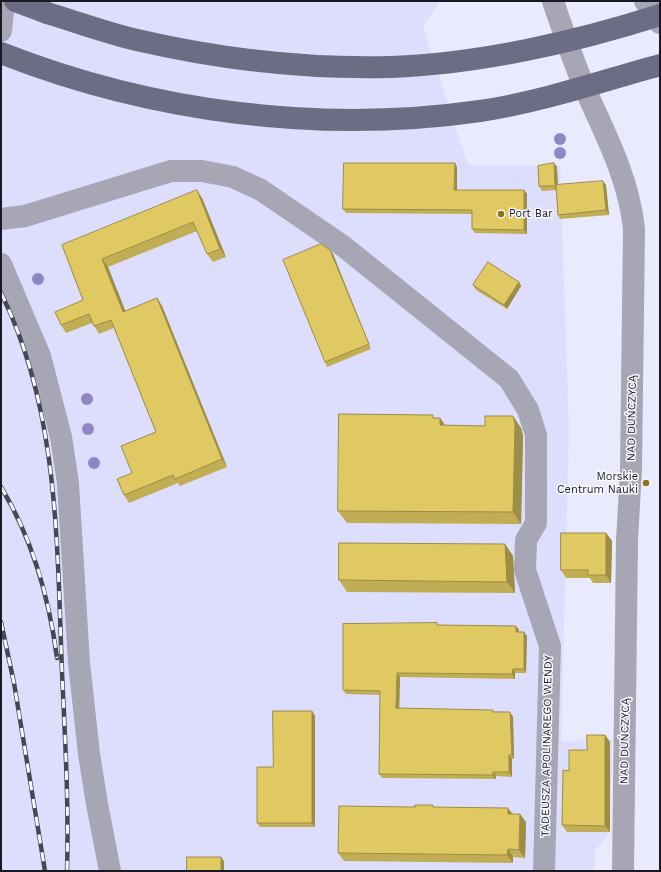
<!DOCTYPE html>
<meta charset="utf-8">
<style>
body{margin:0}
#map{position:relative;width:661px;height:872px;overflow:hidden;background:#e9eafe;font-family:"Work Sans",sans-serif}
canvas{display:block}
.frame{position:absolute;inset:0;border:2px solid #191924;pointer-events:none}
</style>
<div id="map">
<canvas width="661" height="872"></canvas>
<div class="frame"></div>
</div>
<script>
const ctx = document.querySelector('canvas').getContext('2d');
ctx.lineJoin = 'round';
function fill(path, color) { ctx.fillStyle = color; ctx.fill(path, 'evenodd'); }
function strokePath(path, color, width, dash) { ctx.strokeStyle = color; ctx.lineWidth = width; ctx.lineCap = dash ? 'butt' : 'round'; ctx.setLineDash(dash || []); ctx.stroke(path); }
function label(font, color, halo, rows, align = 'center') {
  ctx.font = font + ' "Work Sans",sans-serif'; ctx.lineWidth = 3; ctx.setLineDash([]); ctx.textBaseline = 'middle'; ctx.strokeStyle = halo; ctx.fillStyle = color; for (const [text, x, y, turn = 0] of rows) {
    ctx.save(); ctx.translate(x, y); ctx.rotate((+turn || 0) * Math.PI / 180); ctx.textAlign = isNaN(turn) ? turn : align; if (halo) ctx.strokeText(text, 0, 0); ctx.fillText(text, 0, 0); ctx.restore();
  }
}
fill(new Path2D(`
 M1,1H440L423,27L468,165L560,166L569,430L561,741L612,740L610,832L595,851L594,871H1Z`), '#dddefe');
strokePath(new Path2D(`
 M553,1C563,31 573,61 586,91C606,136 629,179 634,229L631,469L627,541L623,871
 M645,1L660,23
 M1,31L4,1
 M1,219L25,216L171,171H202L233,177L261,190L343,246L509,379L528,410L536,435V523L526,540L525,570L550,646L544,871
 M1,264L40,356L61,437L68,483L79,663L89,754L97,804L110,871`), '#a6a6b4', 22);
strokePath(new Path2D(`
 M15,1L47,13`), '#6c6d85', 22);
const rail = new Path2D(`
 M1,293C59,410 57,544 62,672C65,738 69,804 67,871
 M1,487C33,540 49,597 57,658
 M1,622L14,683L45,871`);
strokePath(rail, '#464754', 4.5);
strokePath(rail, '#f8f8ff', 3, [9]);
strokePath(new Path2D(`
 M47,13C77,22 107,33 137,40C219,59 305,69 390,67C478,64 576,42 660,15
 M1,53C151,112 320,134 480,111C541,102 601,81 660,65`), '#6c6d85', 22);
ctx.fillStyle = '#8f86c6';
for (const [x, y] of [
 [560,139],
 [560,153],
 [38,279],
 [87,399],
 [88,429],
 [94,463]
]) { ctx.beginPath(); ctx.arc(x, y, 6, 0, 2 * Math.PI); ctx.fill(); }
fill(new Path2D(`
 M554,163L557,167L558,185H606L609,215L560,219L558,215L556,190L542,191L539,186Z
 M457,167V190H524L527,194V234L475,233L472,229V214L346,213L343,209Z
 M202,198L226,257L213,262L207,254L197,231L108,267L125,311L157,298L162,306L227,467L180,486L178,483L129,503L124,495L132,473L156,432L114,328L99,334L94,326L92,323L66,333L61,325L83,300L62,245Z
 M330,250L333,254L371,349L327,367L325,362Z
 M519,282L521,286L507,309L476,290L473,285Z
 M435,418H440L445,425L521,428L523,436L521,524L347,523L338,511Z
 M606,533L612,541L611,583H593L590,578H566L561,570Z
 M505,544L513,556L515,593L347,592L339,580Z
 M437,623L438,625L516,626L519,630L518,632L527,636L526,673H515V679L400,677L399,709L510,712L513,717L514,759H512V777L496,776V779L382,778L379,774L380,695L346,694L343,690Z
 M312,711L315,716V827H260L257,823L273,767Z
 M605,735L610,742V832H567L562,825L569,771L587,750Z
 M434,807L512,814L526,822L525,858L513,857V863L344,861L338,853Z`), '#c1ad54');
fill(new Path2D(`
 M455,163L457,167V194L454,190Z
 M554,163L557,167L558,190L555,186Z
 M603,181L606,185L609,215L606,210Z
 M197,190L202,198L226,257L220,249Z
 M524,190L527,194V234L524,230Z
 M330,250L333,254L371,349L369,344Z
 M102,259L108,267L129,320L123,312Z
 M519,282L521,286L507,309L504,305Z
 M157,298L162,306L227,467L222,459Z
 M513,416L521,428L523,436L521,524L513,512Z
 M440,418L448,430L440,425Z
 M606,533L612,541L611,583L606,575Z
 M505,544L513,556L515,593L507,582Z
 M516,626L519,630L518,636L516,632Z
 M524,632L527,636L526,673L524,669Z
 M513,669L515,673V679L512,674Z
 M397,673L400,677L399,713L396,708Z
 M312,711L315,716V827L312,823Z
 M510,712L513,717L514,759L512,755Z
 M605,735L610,742V832L605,826Z
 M509,755L512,759V777L509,772Z
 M493,772L496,776V779L493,775Z
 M508,808L514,816L508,814Z
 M520,814L526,822L525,858L519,850Z
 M508,849L513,857V863L507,855Z
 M221,857L224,861V871H221Z`), '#9d8d45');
const building = new Path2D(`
 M344,163H455L454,190H524V230L472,229V210L343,209Z
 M554,163L555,186H539L538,166Z
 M603,181L606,210L558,215L556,185Z
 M197,190L220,249L207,254L193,222L102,259L123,312L157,298L222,459L175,479L173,475L124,495L117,479L132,473L121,446L156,432L111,320L94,326L89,314L61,325L55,312L83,300L62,245Z
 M321,244L330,250L369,344L325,362L283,260Z
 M488,262L519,282L504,305L473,285Z
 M339,414L433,415V418H440V425L485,426V416H513L515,424L513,512L338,511Z
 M561,533H606V575H588V570H561Z
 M339,543L505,544L507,582L339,580Z
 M437,623V625L516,626V632H524V669H513L512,674L397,673L396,708L493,710V712H510L512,755H509V772H493V775L379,774L380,691L343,690V624Z
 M273,711H312V823H257V767H273Z
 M587,735H605V826L562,825L563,770L569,771V750H587Z
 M415,805H433V807L508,808V814H520L519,850L508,849L507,855L338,853L339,806L415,807Z
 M187,857H221V871H187Z`);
fill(building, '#e0c962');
strokePath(building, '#9d8d45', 1);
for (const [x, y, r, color] of [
 [501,214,4,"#897619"],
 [646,483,4,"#897619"]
]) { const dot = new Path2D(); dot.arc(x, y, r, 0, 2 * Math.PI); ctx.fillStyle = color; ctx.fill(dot); strokePath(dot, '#f8f8ff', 1.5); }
label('11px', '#191924', '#f8f8ff', [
 ["Port Bar",509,214],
 ["Morskie",638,477,"right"],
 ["Centrum Nauki",638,490,"right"]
], 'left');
label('11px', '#191924', '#f8f8ff', [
 ["NAD DUŃCZYCĄ",632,418,-89],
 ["NAD DUŃCZYCĄ",625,741,-89],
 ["TADEUSZA APOLINAREGO WENDY",547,746,-89]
]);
</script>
